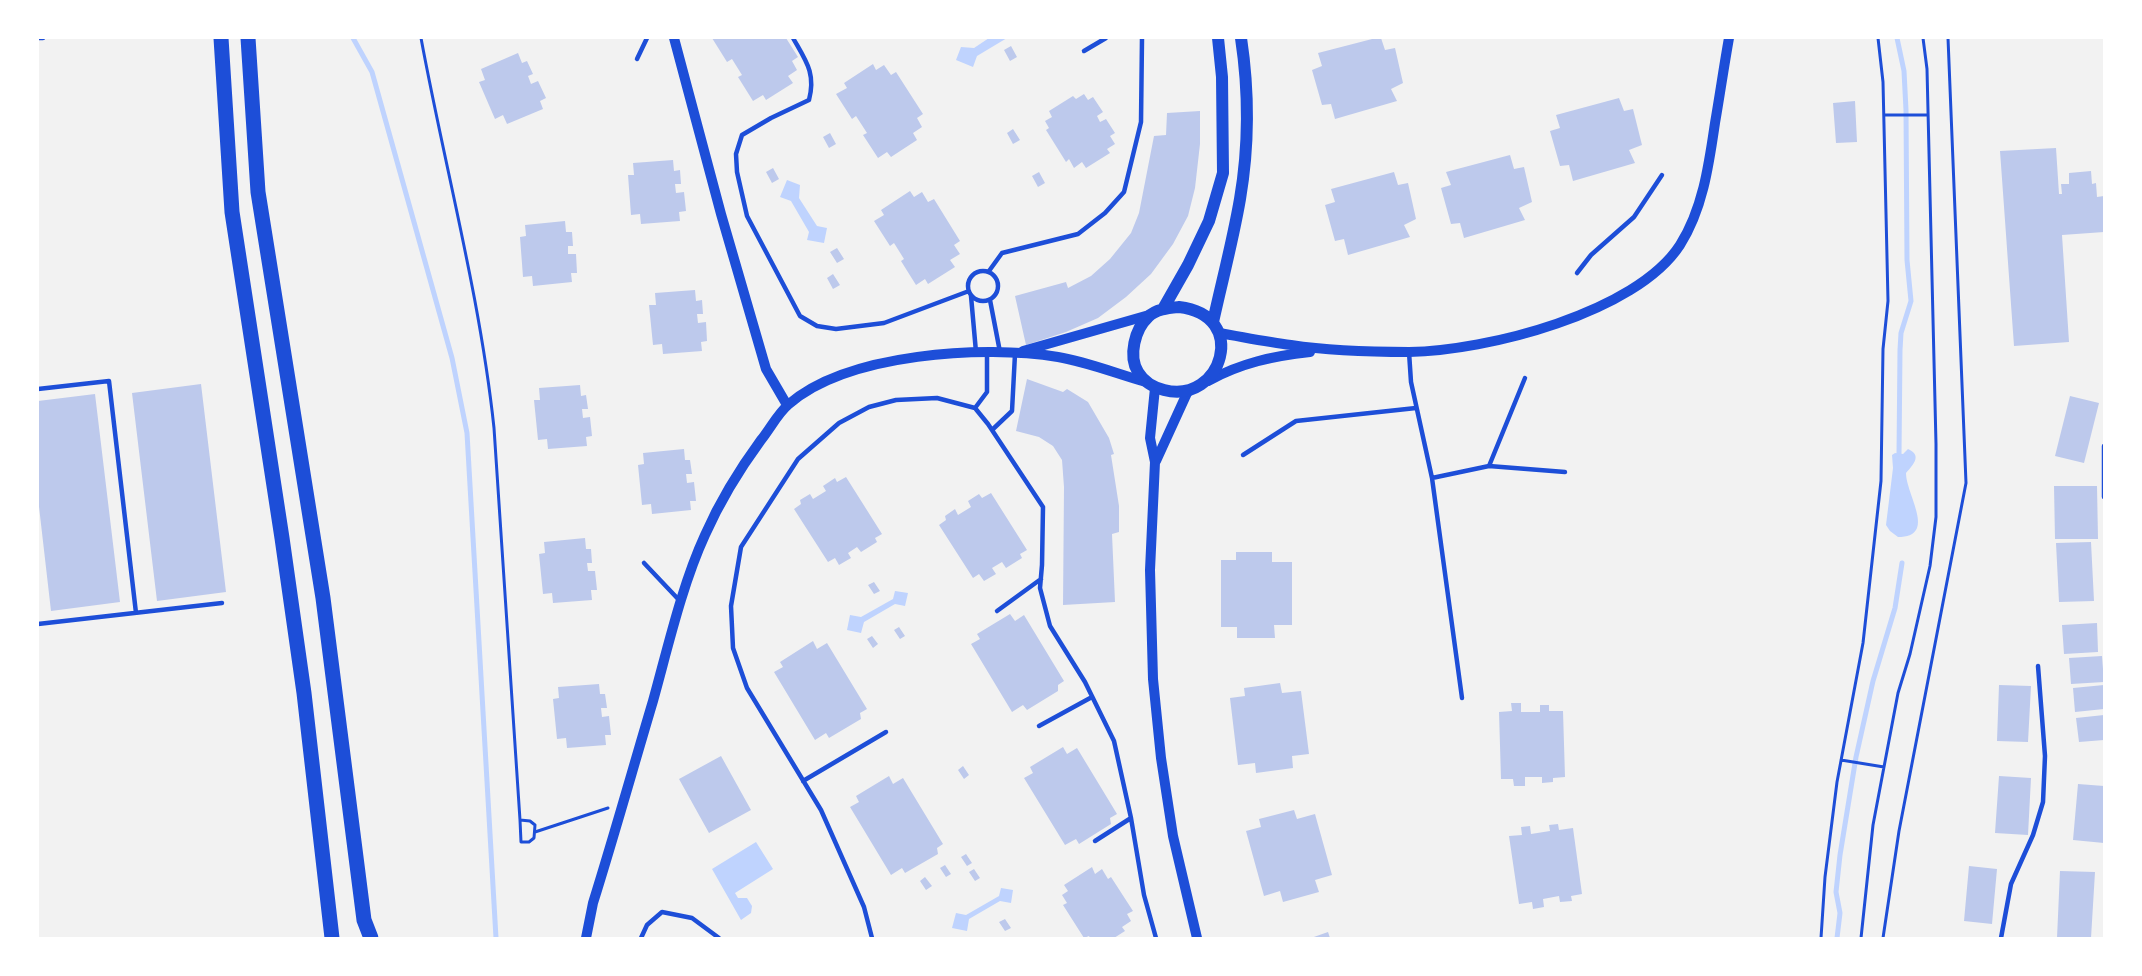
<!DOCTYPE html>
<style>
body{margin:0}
#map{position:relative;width:2142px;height:976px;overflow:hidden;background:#f2f2f2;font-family:Quicksand,sans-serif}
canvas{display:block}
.frame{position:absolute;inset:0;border:39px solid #fff;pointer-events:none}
</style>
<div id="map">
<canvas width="2142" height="976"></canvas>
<div class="frame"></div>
</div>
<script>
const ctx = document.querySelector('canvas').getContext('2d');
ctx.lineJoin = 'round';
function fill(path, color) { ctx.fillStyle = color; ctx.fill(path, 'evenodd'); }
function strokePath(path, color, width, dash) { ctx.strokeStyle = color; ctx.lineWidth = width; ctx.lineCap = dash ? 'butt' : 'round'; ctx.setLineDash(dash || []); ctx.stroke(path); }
fill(new Path2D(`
 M989,38H1007L977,56L973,67L956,60L961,47L974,48Z
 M787,180L800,185L799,198L817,226L827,228L824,243L807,240L809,232L791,201L780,197Z
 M1908,449C1922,455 1914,464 1906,473C1906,495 1938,537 1898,537L1890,531L1886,525L1893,468L1892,455L1895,453L1903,454Z
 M895,591L908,593L905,606L895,604L864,622L861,633L847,630L850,615L861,617L893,599Z
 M756,842L773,869L735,893L738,898H747L752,906L751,913L741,920L712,869Z
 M1001,888L1013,890L1011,903L1000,901L969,919L967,931L952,928L956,913L966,915L999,896Z`), '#bfd3fe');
strokePath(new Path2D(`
 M353,38L372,72L452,358L467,433L496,938
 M1897,38L1904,71L1906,110L1907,260L1911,301L1901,333L1900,350L1899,454
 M1837,938L1840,913L1836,892L1840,855L1856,757L1873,681L1895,608L1902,563`), '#bfd3fe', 5);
fill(new Path2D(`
 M712,38H786L798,57L792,61L797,70L788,76L793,83L766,100L763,95L753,101L738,77L742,75L732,59L727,62Z
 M1376,38H1381L1385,50L1395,48L1403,83L1391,89L1397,101L1335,119L1331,104L1322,105L1312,70L1322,66L1318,53Z
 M1011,46L1017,57L1010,61L1004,50Z
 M518,53L522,63L527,61L533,74L528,76L531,84L538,81L546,98L540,101L543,109L507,124L503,115L495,119L479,82L485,80L481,69Z
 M873,64L876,70L884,65L891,75L896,72L923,114L917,118L922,127L913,133L917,140L891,157L887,152L878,158L863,135L867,133L856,116L852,119L836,94L847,88L844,83Z
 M1084,94L1088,100L1093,97L1103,112L1097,116L1100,122L1106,119L1115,133L1110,136L1115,144L1107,149L1110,153L1086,168L1082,162L1074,168L1069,159L1066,162L1046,130L1049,128L1045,121L1052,117L1049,111L1073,96L1076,99Z
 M1619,98L1624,111L1633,109L1642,145L1629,150L1635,163L1573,181L1569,165L1560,166L1550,131L1560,128L1556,115Z
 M1855,101L1857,142L1836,143L1833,103Z
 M1200,111V144L1195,188L1188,216L1173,244L1151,274L1126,297L1098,318L1066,332L1026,345L1015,296L1066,282L1068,288L1091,276L1110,259L1131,233L1139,213L1154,136L1166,135L1167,113Z
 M1013,129L1020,140L1013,144L1007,133Z
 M830,133L836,144L829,148L823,137Z
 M2056,148L2059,194H2062L2061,184H2069V173L2091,171L2092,184L2096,183L2097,197L2104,196V232L2062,235L2069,342L2014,346L2000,151Z
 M1510,155L1514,169L1524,167L1532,202L1519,208L1525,220L1464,238L1460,223L1451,224L1441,188L1451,185L1446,172Z
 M673,160L674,171L680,170L681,184H675L676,193L684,192L686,211L679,212L680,221L641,224L640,214L631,215L628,175H634L633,163Z
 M773,168L779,179L772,183L766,172Z
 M1039,172L1045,183L1038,187L1032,176Z
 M1394,172L1398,185L1408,183L1416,219L1404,225L1410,237L1348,255L1344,239L1335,241L1325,205L1335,202L1331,189Z
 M910,191L914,197L922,192L928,202L934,199L960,241L954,245L960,254L950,260L955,267L928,284L925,279L916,285L901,261L904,259L894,243L890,246L874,221L884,215L881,210Z
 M565,221L566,232H572L573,246H568V254H576L577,273H571L572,282L533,286L532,276L523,277L520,237L526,236L525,225Z
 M837,248L844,259L837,263L830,252Z
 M833,274L840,285L833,289L827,278Z
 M695,290L696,301L702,300L703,314H697L698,323L706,322L707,341L701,342L702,351L663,354L662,344L653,345L649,305H656L655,293Z
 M1027,379L1063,392L1067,389L1088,402L1109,438L1114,454L1111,455L1119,506V532L1112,534L1115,602L1063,605L1064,487L1062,460L1053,446L1039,437L1016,431Z
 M201,384L226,592L157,601L132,393Z
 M580,385L581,396L586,395L588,409H582L583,418L590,417L592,436L586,437L587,446L548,449L547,439L538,440L534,400H540L539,388Z
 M95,394L120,602L51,611L38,498V401Z
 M2070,396L2099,403L2084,463L2055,456Z
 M684,449L685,460H690L692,474H686L687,483L694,482L696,501H690L691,510L652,514L651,504L642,505L638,465L644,464L643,453Z
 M846,477L882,534L875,538L877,542L861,552L857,547L848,553L851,558L839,565L835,558L828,562L794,509L801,504L800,500L810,494L813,499L826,491L823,486L835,478L837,482Z
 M2054,486H2097L2098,539H2055Z
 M991,493L1027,550L1020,554L1022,558L1006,568L1002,562L992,568L996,574L984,581L979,574L973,578L939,525L946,520L945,516L955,509L958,515L971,507L968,501L979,494L982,498Z
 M585,538L586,549H591L592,563H587L588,571H595L597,590H591L592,600L553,603L552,593L543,594L539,554L545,553L544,542Z
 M2091,542L2094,601L2059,602L2056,543Z
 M1236,552H1272V562H1292V625H1274L1275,638H1237V627H1221V560H1236Z
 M874,582L880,591L874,594L868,585Z
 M1010,614L1015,621L1024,615L1064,681L1058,685V691L1027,710L1023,705L1012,712L971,644L980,639L977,634Z
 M2097,623L2098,652L2064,654L2062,625Z
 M899,627L905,636L900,639L894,630Z
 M872,636L878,644L873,648L867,639Z
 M813,641L817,649L827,643L867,709L860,713L861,719L829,738L826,733L815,740L774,672L783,667L780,662Z
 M2102,656L2104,682L2071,684L2069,658Z
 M1280,683L1282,693L1301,691L1309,754L1292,756L1293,768L1256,773L1255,763L1238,765L1230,698L1245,696L1244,688Z
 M599,684L600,694H605L607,708H601L602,717L609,716L611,735H605L606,745L567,748L566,738L557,739L553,699L559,698L558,687Z
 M1999,685L2031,686L2028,742L1997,741Z
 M2104,685V709L2075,712L2073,688Z
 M1511,703H1521V712H1540V705H1549V711H1563L1565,777L1553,778V782L1542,783V777H1525V786H1514L1513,779H1501L1499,712L1512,711Z
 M2104,715V740L2079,742L2076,718Z
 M1063,747L1067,754L1077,748L1117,814L1110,818L1111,824L1079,844L1076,839L1065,845L1024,778L1033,773L1030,767Z
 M721,756L751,810L709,833L679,779Z
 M963,766L969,775L964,779L958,770Z
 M889,776L893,784L903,778L943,844L937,848L938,854L905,873L902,868L891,875L850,807L859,802L856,796Z
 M1999,776L2031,778L2028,835L1995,833Z
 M2078,784L2104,786V843L2073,840Z
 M1294,810L1297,819L1315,814L1332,875L1315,880L1319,892L1283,902L1280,891L1264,896L1246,831L1261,827L1259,819Z
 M1558,824L1559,830L1573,828L1582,894L1571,896L1572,901L1560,902L1559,896L1543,899L1544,907L1533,909L1532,902L1519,904L1509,836L1522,835L1521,827L1530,826L1531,834L1550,831L1549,825Z
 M966,854L972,863L967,866L961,857Z
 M945,865L951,874L946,877L940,868Z
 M1969,866L1997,869L1992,924L1964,921Z
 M1092,867L1095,874L1102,869L1108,879L1111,877L1133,911L1127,914L1131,921L1122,927L1125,931L1114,938H1090L1089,936L1084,938L1063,905L1067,903L1062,895L1068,891L1064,885Z
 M974,869L980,878L975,881L969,872Z
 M2060,871L2095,872L2091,938H2057Z
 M925,877L932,886L926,890L920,881Z
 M1005,919L1011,928L1005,931L999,922Z
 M1328,932L1330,938H1311Z`), '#bdc9ec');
strokePath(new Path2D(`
 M421,38C445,168 480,296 494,428L520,820L521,842H529L534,838L535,825L530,821L520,820
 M1884,115H1927
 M1841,760L1884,767
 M535,832L608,808
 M1821,938L1825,877L1837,782L1863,643L1881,481L1883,349L1888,301L1883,82L1878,38
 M1861,938L1873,825L1898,693L1910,654L1930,566L1936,517V444L1927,69L1923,38
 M1883,938L1899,831L1966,483L1948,38`), '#1d4ed8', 3);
strokePath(new Path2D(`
 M38,38H43
 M793,38C806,61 816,73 809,100L771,118L742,135L736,154L737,172L747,216L800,316L817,326L836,329L884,323L969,291
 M1084,51L1106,38
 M637,59L647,38
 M968 286a15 15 0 1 1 30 0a15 15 0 1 1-30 0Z
 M989,271L1002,253L1078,234L1105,213L1124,192L1141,122L1142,38
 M1577,273L1591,255L1634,217L1662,175
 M971,296L976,352
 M990,300L1000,352
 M1409,352L1411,382L1432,478L1462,698
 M38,389L109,381L136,613
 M975,408L987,392V352
 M992,430L1012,411L1015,354
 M2104,446V497
 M1243,455L1296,421L1416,408
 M1489,466L1565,472
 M1432,478L1489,466L1525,378
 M644,563L679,600
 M997,611L1041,579
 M38,624L222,603
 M1039,726L1092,697
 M803,781L886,732
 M1095,841L1131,818
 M641,938L647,925L662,912L692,918L719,938
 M872,938L864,907L821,810L747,688L733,648L731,606L741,547L798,459L839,423L869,407L896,400L937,398L975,408L988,424L1043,507L1042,565L1040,588L1050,626L1085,682L1114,741L1131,818L1144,895L1156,938
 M2001,938L2011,884L2033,835L2043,802L2045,756L2038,666`), '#1d4ed8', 4.5);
strokePath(new Path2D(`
 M674,38L721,214L766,369L787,405
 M1219,333C1243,337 1267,342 1291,345C1330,351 1370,352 1409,352C1486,351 1636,313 1680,245C1703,209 1709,164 1715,123C1720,94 1724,66 1729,38
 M1023,351L1149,315
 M1208,381C1241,363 1273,356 1310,352
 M1155,388L1150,438L1155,462L1150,570L1153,679L1161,758L1173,836L1197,938
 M1156,461L1188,391
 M586,938L593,903C614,836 633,768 653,701C668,647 682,585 705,535C720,501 739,470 761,440C770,429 778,413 789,404C848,353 983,345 1058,357C1088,362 1117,374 1146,382`), '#1d4ed8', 10);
strokePath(new Path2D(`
 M1179,307C1250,315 1222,405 1164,390C1152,387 1144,382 1138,372C1128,356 1135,329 1148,317C1156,309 1169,308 1179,307Z
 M1163,309L1188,265L1209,221L1223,173L1222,77L1218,38
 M1213,322C1222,281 1233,240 1240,199C1249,146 1249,91 1241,38`), '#1d4ed8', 12);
strokePath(new Path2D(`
 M221,38L232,212L282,538L304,693L332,938
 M248,38L258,192L323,598L364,920L371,938`), '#1d4ed8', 15);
</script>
